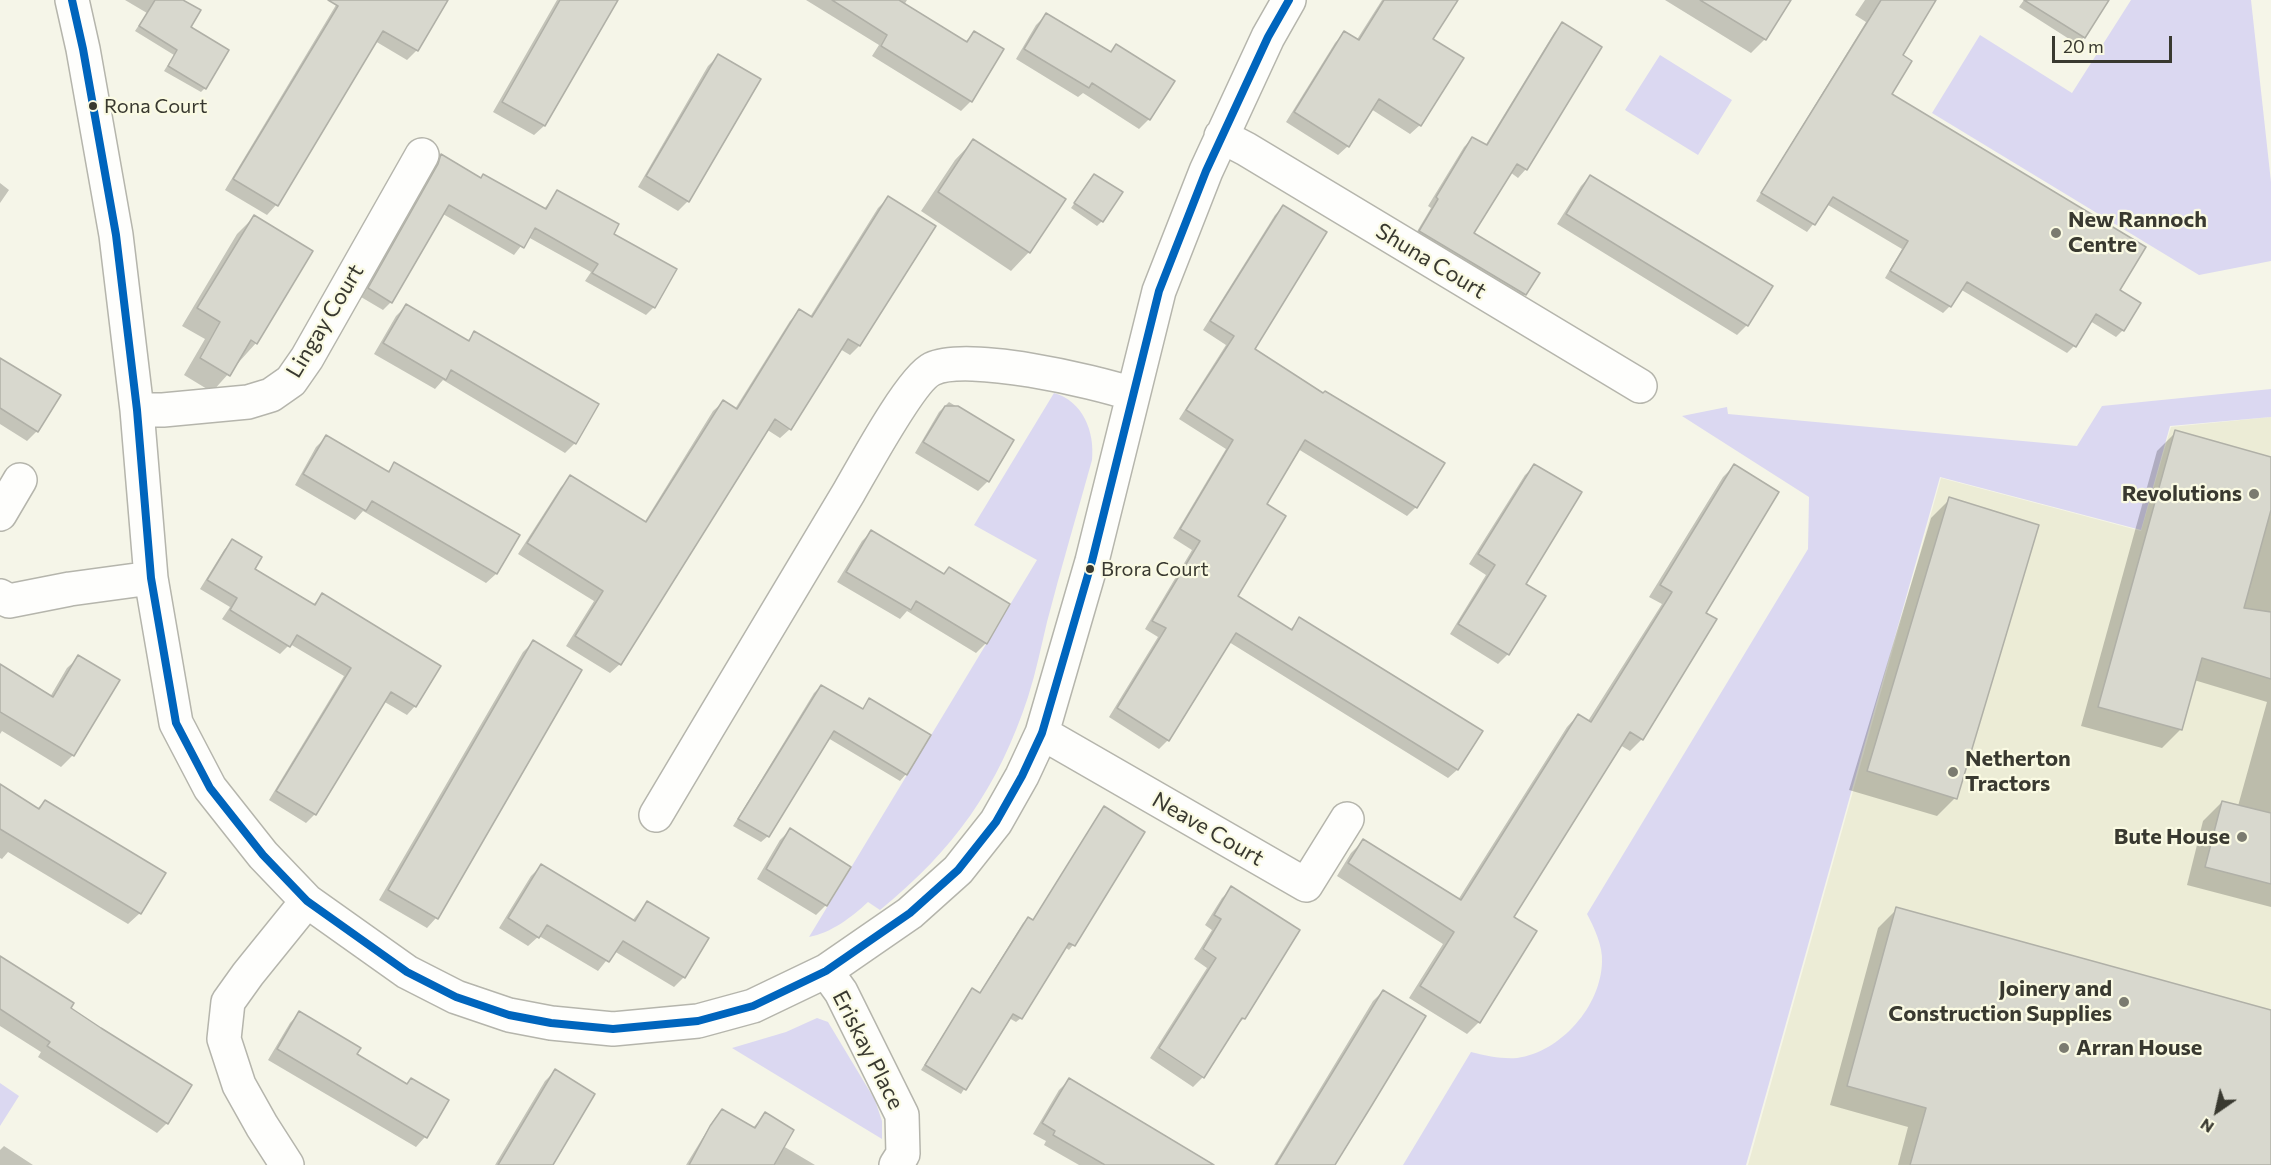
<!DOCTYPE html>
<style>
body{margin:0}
#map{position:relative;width:2271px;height:1165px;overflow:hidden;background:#f5f5e8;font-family:Commissioner,sans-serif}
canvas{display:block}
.north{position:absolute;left:2187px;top:1081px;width:60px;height:60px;-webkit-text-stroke:4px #fafae3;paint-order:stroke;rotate:214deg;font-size:16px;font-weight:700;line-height:24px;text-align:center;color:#393930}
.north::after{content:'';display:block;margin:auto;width:21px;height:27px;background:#393930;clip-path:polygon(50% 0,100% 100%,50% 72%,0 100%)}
.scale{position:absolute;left:2052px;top:36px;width:120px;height:27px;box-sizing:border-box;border:3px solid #393930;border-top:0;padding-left:8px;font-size:18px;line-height:21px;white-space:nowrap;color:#393930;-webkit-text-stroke:4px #fafae3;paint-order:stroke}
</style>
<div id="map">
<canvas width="2271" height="1165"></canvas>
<div class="north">N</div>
<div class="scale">20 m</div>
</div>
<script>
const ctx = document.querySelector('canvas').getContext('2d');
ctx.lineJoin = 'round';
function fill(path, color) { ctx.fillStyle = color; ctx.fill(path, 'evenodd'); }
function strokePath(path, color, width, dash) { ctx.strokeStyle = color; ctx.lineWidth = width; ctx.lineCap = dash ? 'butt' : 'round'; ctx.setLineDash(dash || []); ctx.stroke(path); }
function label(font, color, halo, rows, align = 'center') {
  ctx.font = font + ' Commissioner,sans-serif'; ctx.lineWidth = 4.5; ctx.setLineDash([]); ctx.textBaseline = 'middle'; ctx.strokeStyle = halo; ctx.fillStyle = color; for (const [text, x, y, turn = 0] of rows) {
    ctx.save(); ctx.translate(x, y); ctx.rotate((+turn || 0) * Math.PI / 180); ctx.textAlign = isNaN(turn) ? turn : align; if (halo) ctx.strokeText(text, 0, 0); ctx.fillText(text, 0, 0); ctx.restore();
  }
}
fill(new Path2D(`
 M2271,417V1165H1748L1941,478L2141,531L2171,427Z`), '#ececd6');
fill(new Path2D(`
 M2131,0H2251L2271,182V261L2199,275L1932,113L1980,35L2072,93Z
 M1660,55L1732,100L1698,155L1625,110Z
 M2271,389V417L2170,426L2141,530L1940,477L1746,1165H1403L1471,1052C1487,1056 1501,1059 1517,1058C1561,1052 1601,1006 1602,962C1603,946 1594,927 1587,914L1808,549L1809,497L1682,416L1727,407L1728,414L2077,446L2102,406Z
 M1054,393C1083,401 1095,432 1092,460C1077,514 1061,568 1047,622C1041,647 1036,672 1028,697C998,788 954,850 880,910L868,902C852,917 831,933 809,937L1037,560L974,525Z
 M817,1018L828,1022L875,1100L882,1121V1139L732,1048L786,1032Z
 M0,1083L19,1096L0,1126Z`), '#dbd8f1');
fill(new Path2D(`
 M125,0H180L205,88L201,92L164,71L174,55L135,31L147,13Z
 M339,0H446L417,50L407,60L375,41L276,205L267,215L225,190Z
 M557,0H605L613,5L544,126L534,135L493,112Z
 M806,0H907L904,5L965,42L974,33L971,101L961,111L872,56L879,45Z
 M1382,0H1456L1431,39L1420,125L1410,134L1371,109L1348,146L1338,155L1286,122L1335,43L1344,33L1356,41Z
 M1665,0H1790L1765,39L1751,53Z
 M1865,0H1929L1901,55L1890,95L2118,291L2123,330L2116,337L2090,321L2074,346L2067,353L1960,289L1950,306L1943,313L1885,278L1902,249L1828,205L1807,232L1756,201L1866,22L1855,15Z
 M2024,0H2107L2084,37L2077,44L2019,7Z
 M1046,15L1109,53L1116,46L1149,119L1139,129L1083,93L1078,97L1016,59L1036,25Z
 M1562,24L1526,169L1518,178L1510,172L1472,234L1538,273L1525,294L1516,303L1412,240L1431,208L1428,206L1464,147L1472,139L1485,146L1554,33Z
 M718,56L688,201L678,211L638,187L708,66Z
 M973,141L1029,252L1011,271L921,211L955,160Z
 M442,156L480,179L484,175L544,209L557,192L612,234L654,307L646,315L585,281L591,272L528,237L514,255L443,214L391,302L383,310L361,297L431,174L434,164Z
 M1094,176L1102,221L1097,226L1071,208Z
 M1590,176L1747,325L1737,335L1557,224L1581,186Z
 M0,183L9,190L0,203Z
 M888,198L859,346L850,355L840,349L790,429L780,438L766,429L620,664L610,673L566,646L594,601L518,554L561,487L571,477L644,523L713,411L723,402L735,409L790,321L800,311L810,317L878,208Z
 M1283,207L1253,350L1416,507L1407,516L1298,449L1265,505L1236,597L1290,630L1299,619L1481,731L1457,770L1448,778L1229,642L1168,740L1159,749L1109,717L1158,637L1145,629L1192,550L1173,538L1226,449L1179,419L1226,345L1203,330L1275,215Z
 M254,217L256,343L212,392L184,375L205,339L182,326L237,234Z
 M406,306L466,342L475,333L575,443L565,453L443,380L435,389L374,354L396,316Z
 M0,360L37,431L27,441L0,424Z
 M949,402L1012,440L988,481L978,491L915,453L939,412Z
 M2176,432L2271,458V907L2187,885L2203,821L2222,802L2238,806L2267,702L2194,680L2181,729L2162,748L2081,726L2157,451Z
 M326,437L387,472L395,464L518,536L496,574L486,583L363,511L355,520L295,485L316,447Z
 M1535,466L1524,584L1508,654L1498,664L1450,634L1486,575L1469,564L1525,475Z
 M1734,466L1704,613L1715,620L1642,739L1630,751L1620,745L1512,917L1535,932L1479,1022L1467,1034L1409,998L1443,944L1337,876L1351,853L1363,841L1458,900L1567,727L1578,715L1588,721L1662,604L1649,597L1723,477Z
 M1950,499L1955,798L1937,816L1849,790L1931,518Z
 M871,532L943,575L949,569L986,643L976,653L907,611L900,619L837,582L862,541Z
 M232,541L253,569L313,605L322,595L415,706L407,715L383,701L315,814L306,823L269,800L344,676L290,644L280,654L222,619L230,607L200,589L224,550Z
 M533,642L580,670L436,918L427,928L379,900L523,652Z
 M79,657L73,755L61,767L2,731L0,734V666L50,697L67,668Z
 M821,686L861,710L870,700L906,774L900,781L828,738L768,836L761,842L733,826L814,693Z
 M0,786L37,809L45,801L140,913L128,924L8,852L2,859L0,858Z
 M1104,808L1073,945L1069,950L1065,947L1021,1018L1016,1022L1009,1018L961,1094L921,1070L968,995L972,990L979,994L1023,923L1028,919L1032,922Z
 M790,830L826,905L816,915L757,879L780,840Z
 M541,866L632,921L647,902L684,977L674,987L614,951L598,971L539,936L528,946L499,928L531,876Z
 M1232,888L1244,1018L1234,1028L1203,1077L1193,1087L1150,1058L1207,968L1194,959L1212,930L1205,925L1222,898Z
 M1897,909L2271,1011V1165H1898L1908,1127L1830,1105L1878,928Z
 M0,958L69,1008L167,1123L157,1133L38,1057L41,1052L0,1026Z
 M1383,991L1333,1165H1274L1373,1001Z
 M299,1013L355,1055L406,1085L411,1080L425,1137L416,1147L268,1060L290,1023Z
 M555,1071L551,1165H495L545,1081Z
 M1069,1080L1207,1161L1204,1165H1079L1044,1145L1046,1141L1033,1134L1059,1090Z
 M723,1111L752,1129L765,1114L783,1146L815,1165H686L713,1121Z
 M4,1146L33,1165H0V1150Z`), '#0003');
const building = new Path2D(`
 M155,0H183L201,10L191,27L229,50L206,89L168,66L177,50L139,26Z
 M328,0H448L418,51L383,31L278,206L233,179L338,6Z
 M560,0H618L545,126L502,102Z
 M832,0H899L967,42L974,31L1004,49L972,102L881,46L887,35Z
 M1384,0H1458L1433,39L1464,58L1421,126L1379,99L1349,147L1294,112L1344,31L1359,40Z
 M1700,0H1791L1766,40Z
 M1881,0H1936L1903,55L1912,61L1892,94L2146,247L2120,290L2141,303L2124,331L2096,314L2076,347L1967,282L1951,307L1890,271L1908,241L1833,197L1815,225L1761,193Z
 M2024,0H2109L2085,38Z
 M1046,13L1111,52L1116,44L1175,81L1150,120L1092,83L1089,88L1024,49Z
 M1562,22L1602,47L1527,170L1517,164L1474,233L1540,273L1526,295L1419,231L1438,199L1436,197L1472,137L1487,145Z
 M718,54L761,79L689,202L646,176Z
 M973,139L1066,199L1030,253L938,192Z
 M441,154L481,178L483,174L546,209L557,190L619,224L614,234L677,269L655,308L592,273L598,264L535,228L524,248L449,205L392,303L368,288L438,164Z
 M1094,174L1123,192L1103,222L1074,203Z
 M1590,175L1773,286L1748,326L1566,214Z
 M888,196L936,226L860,346L848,339L791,430L775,419L621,665L575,636L603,591L527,543L570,475L646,522L723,400L737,409L799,309L812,317Z
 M1283,205L1327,232L1255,349L1323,393L1325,391L1445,463L1417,508L1305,440L1267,504L1286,516L1238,596L1292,630L1299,617L1483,731L1458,770L1236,633L1169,741L1117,708L1166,628L1152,621L1200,541L1180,529L1233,440L1186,410L1234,336L1210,321Z
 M254,215L313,251L257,344L251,340L230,376L200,358L220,322L197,308Z
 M406,304L469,341L474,331L599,404L576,444L451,370L446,380L383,343Z
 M0,358L61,395L38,432L0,408Z
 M945,406H958L1014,440L989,482L923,442Z
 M2175,430L2271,457V510L2244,608L2271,612V679L2202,658L2182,730L2098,707Z
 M326,435L389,472L394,462L520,535L497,574L372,501L366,511L303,474Z
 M1534,464L1582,492L1526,584L1546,596L1509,655L1458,624L1495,565L1478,554Z
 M1734,464L1779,492L1706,613L1717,619L1643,740L1630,732L1514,917L1537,931L1480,1023L1420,986L1454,932L1348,863L1363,839L1461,900L1578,714L1591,722L1672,592L1660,585Z
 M1949,497L2039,525L1957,799L1867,771Z
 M871,530L944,574L949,567L1010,604L987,644L916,601L911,610L846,572Z
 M232,539L262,557L255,569L315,605L322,593L441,666L416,707L391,692L316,815L276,791L351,668L297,635L290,647L230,610L237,598L207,580Z
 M533,640L582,670L438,919L388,890Z
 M78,655L120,680L74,756L0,712V664L53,697Z
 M821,685L863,709L869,698L931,735L907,775L834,731L769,837L738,819Z
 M0,784L39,809L45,800L166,873L141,914L0,829Z
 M2222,801L2271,813V884L2205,867Z
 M1104,806L1145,832L1075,946L1069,943L1022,1019L1013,1014L966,1090L925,1065L972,988L980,993L1028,917L1033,920Z
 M790,828L851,867L827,906L766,869Z
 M541,864L635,921L647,901L709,938L685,978L623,941L609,962L547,925L539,938L508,918Z
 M1231,886L1300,930L1245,1019L1242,1018L1204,1078L1159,1048L1216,958L1203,949L1221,919L1214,915Z
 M1896,907L2271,1010V1165H1910L1926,1108L1847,1086Z
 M0,956L74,1003L71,1008L101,1028L192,1085L168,1124L47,1046L50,1042L0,1009Z
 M1383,990L1426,1016L1372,1105L1335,1165H1276Z
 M299,1011L361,1048L357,1054L407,1084L411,1078L449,1100L427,1138L277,1049Z
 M555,1069L595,1094L553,1165H498Z
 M1069,1078L1214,1165H1105L1053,1135L1055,1131L1042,1123Z
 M722,1109L755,1128L765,1112L794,1130L774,1165H689L710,1126Z`);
fill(building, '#d8d8ce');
strokePath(building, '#b0b0a7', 1.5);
const minor = new Path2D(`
 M72,0L83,49L116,235L137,410L151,578L176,723L210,788L263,855L307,901L407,972L456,997L509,1015L551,1023L613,1029L698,1021L753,1006L826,971L910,913L958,870L996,822L1022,776L1042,733L1092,561L1159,291L1206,171L1268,37L1289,0
 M1221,136L1246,149L1640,386
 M137,410H163L248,402L271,395L291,381L307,358L422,155
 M0,514L20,480
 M0,596L9,601L70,589L151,578
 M1042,733L1306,885L1347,819
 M656,815C720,707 785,599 849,492C863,468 911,379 932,369C967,352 1094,381 1132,394
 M826,971L841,992L902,1115L903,1154L896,1165
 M287,1165L262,1126L239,1085L224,1039L228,1002L248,974L307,901`);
strokePath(minor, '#b5b5ac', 36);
strokePath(minor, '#fefefc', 33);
strokePath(new Path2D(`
 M72,0L83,49L116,235L137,410L151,578L176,723L210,788L263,855L307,901L407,972L456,997L509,1015L551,1023L613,1029L698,1021L753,1006L826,971L910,913L958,870L996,822L1022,776L1042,733L1092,561L1159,291L1206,171L1268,37L1289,0`), '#0065bd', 8);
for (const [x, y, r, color] of [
 [93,106,5,"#393930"],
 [2056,233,6,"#7b7b70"],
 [2254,494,6,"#7b7b70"],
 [1090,569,5,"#393930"],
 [1953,772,6,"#7b7b70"],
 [2242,837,6,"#7b7b70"],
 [2124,1002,6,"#7b7b70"],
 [2064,1048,6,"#7b7b70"]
]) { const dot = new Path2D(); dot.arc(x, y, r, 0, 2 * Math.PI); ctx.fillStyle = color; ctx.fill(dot); strokePath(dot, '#fafae3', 2); }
label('20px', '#393930', '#fafae3', [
 ["Rona Court",104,106],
 ["Brora Court",1101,569]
], 'left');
label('bold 22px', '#393930', '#fafae3', [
 ["New Rannoch",2068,220],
 ["Centre",2068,245],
 ["Revolutions",2242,494,"right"],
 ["Netherton",1965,759],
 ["Tractors",1965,784],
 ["Bute House",2230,837,"right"],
 ["Joinery and",2112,989,"right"],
 ["Construction Supplies",2112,1014,"right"],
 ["Arran House",2076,1048]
], 'left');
label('22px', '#393930', '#fafae3', [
 ["Shuna Court",1431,261,31],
 ["Lingay Court",325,321,-59],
 ["Neave Court",1208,829,30],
 ["Eriskay Place",868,1050,63]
]);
</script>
